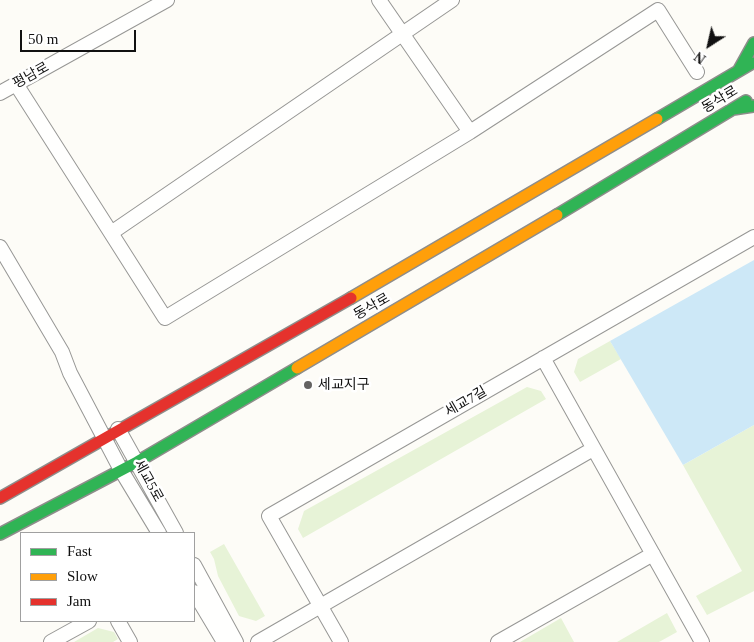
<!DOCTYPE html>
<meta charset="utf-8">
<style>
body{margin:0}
#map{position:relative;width:754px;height:642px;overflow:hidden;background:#fdfcf7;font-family:"Times New Roman",serif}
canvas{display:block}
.legend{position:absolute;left:20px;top:532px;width:175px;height:90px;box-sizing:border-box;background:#fff;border:1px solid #a0a0a0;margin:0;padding:6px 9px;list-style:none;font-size:15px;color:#111}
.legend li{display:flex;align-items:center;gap:10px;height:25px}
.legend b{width:25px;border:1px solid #a0a0a0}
.north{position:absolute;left:684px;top:20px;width:50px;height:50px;-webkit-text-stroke:4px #fff;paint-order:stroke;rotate:215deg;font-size:14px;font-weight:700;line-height:20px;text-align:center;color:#111}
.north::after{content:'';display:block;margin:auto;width:18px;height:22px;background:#111;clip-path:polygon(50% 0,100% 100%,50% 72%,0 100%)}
.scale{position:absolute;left:20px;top:30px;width:116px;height:22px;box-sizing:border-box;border:2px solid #111;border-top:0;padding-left:6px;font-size:15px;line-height:18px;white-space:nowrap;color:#111;-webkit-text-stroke:4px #fff;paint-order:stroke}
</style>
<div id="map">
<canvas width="754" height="642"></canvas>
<ul class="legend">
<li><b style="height:6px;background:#30b455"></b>Fast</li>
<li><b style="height:6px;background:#ff9f0a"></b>Slow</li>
<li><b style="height:6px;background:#e5322d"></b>Jam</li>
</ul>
<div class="north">N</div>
<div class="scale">50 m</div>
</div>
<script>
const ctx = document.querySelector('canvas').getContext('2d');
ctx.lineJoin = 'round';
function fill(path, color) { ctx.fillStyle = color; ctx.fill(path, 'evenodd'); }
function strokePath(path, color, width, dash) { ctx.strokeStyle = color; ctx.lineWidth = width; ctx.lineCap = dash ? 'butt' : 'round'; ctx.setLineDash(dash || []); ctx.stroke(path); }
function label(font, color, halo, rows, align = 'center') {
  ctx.font = font + ' "Times New Roman","Noto Sans KR",serif'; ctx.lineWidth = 5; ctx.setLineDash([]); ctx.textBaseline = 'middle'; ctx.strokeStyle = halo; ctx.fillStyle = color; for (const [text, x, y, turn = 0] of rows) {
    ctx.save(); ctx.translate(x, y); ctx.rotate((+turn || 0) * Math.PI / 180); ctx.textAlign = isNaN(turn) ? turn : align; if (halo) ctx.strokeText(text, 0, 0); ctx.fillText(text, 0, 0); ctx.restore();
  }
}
fill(new Path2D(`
 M610,341L621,359L580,382L574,372L578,359Z
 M527,387L541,391L546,399L303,538L298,529L304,511Z
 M754,425V591L707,615L696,596L742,571L683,465Z
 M224,544L265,616L256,621L239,616L218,576L214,559L210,552Z
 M667,613L677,632L659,642H617Z
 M561,618L574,642H520Z
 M98,628L114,632L118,639L113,642H74Z`), '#e7f3d7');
fill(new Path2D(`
 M754,260V425L683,465L610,341Z`), '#cde8f7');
const street = new Path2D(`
 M379,0L470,132L658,10L697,72
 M452,0L111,233L165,318L470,132
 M16,84L111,233
 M0,93L167,0
 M0,247L62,352L70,373L121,470L159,533
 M543,358L702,642
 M118,429L176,533
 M194,565L236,642
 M194,592L224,642
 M118,621L130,642
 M51,642L89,621
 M258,642L593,449
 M341,642L269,516L754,237
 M498,642L653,554`);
const fast = new Path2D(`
 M739,70L754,43
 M733,109L754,106
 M657,119L752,63
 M557,215L746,101
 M0,534L137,462L297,368`);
const slow = new Path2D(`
 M351,298L657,119
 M297,368L557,215`);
const jam = new Path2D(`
 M0,498L351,298`);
strokePath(street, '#979795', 16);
strokePath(fast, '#8e8d8b', 14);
strokePath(slow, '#8e8d8b', 14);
strokePath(jam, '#8e8d8b', 14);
strokePath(street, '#fffffe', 14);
strokePath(fast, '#30b455', 11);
strokePath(slow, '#ff9f0a', 11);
strokePath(jam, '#e5322d', 11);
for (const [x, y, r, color] of [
 [308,385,5,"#646362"]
]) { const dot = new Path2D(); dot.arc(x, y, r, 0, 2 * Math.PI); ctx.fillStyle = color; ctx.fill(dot); strokePath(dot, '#fff', 2); }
label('14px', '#111', '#fff', [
 ["평남로",31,76,-29],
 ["동삭로",720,100,-31],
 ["동삭로",372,307,-30],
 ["세교7길",466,402,-30],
 ["세교5로",148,481,61]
]);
label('14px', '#111', '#fff', [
 ["세교지구",318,385]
], 'left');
</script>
